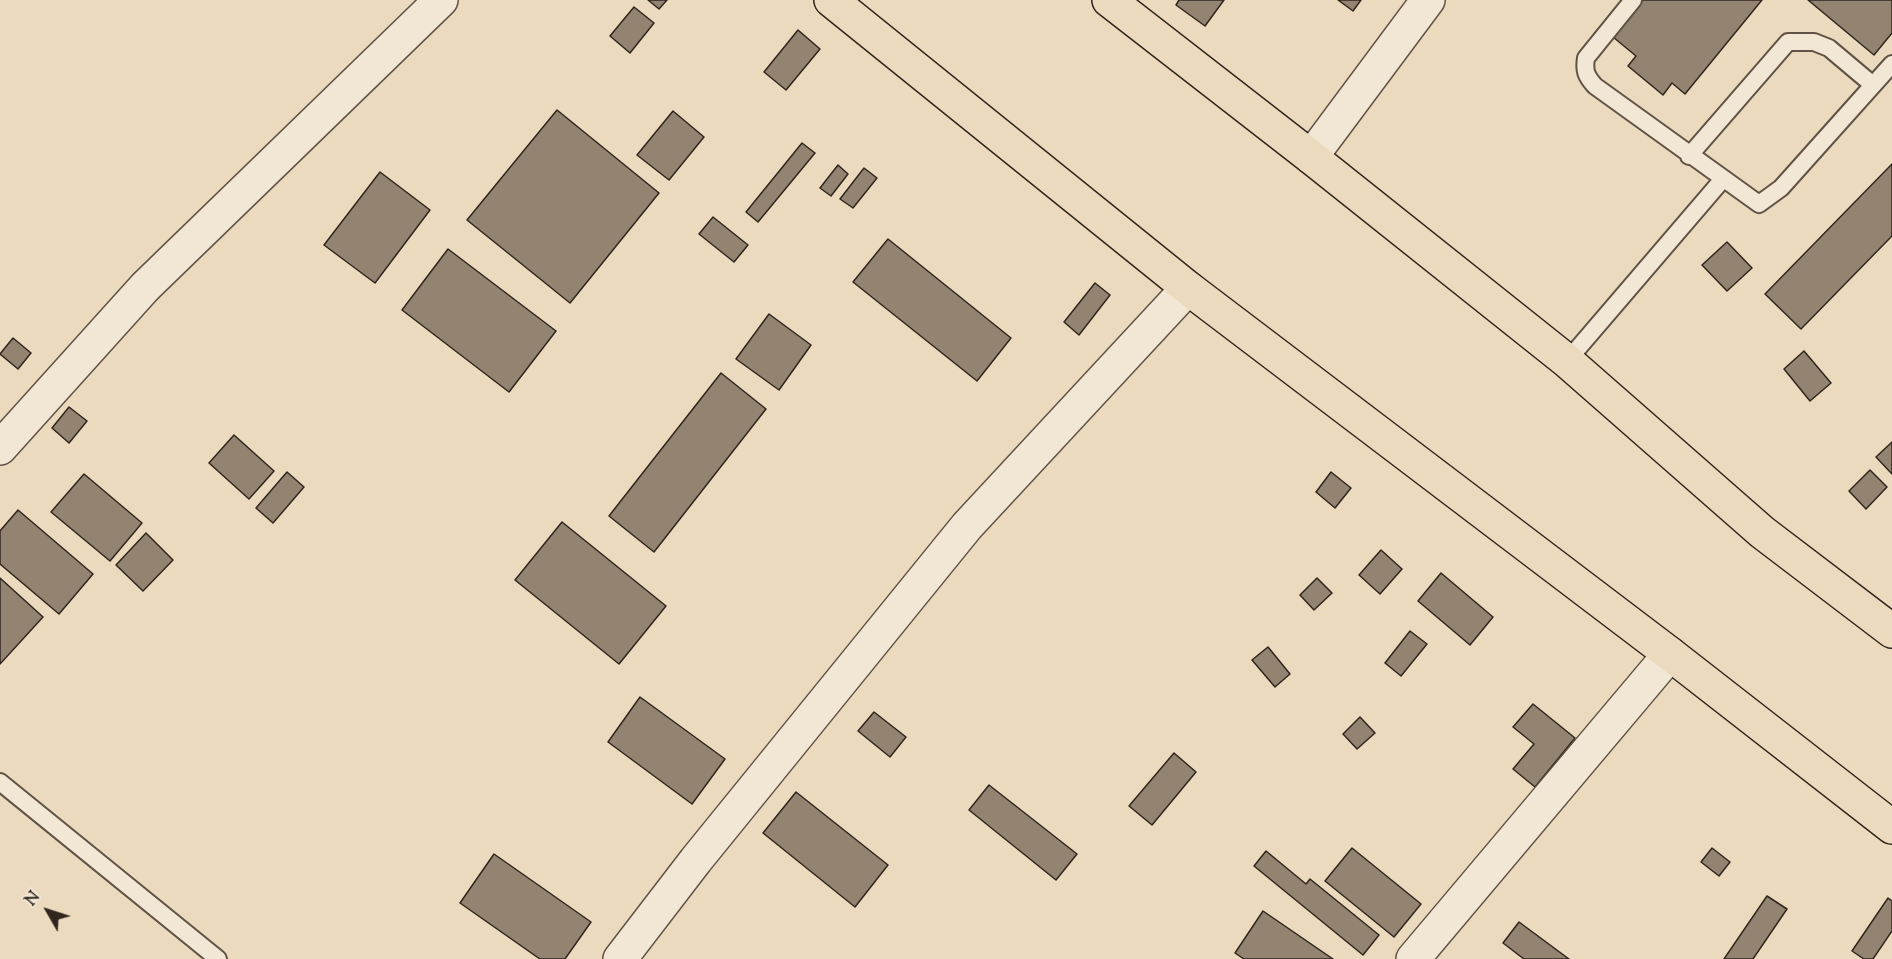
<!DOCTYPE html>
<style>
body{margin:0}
#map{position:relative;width:1892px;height:959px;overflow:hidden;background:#ebdabd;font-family:"Sorts Mill Goudy",serif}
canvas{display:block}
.north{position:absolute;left:18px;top:881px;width:60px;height:60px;-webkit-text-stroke:4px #f2e7d4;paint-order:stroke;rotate:309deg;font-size:16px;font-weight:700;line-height:24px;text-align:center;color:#31261e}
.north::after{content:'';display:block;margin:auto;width:21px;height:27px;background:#31261e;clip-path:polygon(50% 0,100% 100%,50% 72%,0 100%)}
</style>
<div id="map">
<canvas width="1892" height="959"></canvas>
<div class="north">N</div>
</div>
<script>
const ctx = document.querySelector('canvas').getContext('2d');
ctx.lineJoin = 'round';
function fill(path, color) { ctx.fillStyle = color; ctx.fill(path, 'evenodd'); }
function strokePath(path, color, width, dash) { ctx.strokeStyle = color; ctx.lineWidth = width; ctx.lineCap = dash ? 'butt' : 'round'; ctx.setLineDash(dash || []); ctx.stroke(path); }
const building = new Path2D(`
 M648,0H667L659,9Z
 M1179,0H1224L1205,26L1176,5Z
 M1338,0H1361L1353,11Z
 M1643,0H1762L1685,94L1672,83L1663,95L1628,66L1636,56L1613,37Z
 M1808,0H1892V33L1874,55Z
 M634,7L654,23L630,53L610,36Z
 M798,30L820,49L786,90L764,72Z
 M557,110L659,193L570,303L467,220Z
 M673,111L704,137L669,180L637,155Z
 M802,143L815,153L758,222L746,212Z
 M1892,164V236L1801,329L1765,294Z
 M838,165L848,174L831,196L820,188Z
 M864,168L877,178L853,208L840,199Z
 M380,172L430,210L375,283L324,245Z
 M713,217L748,245L734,262L699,234Z
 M888,239L1011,338L977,381L853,282Z
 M1727,242L1752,268L1727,291L1702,265Z
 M448,249L556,331L509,392L402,310Z
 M1095,283L1110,295L1079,335L1064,322Z
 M769,314L811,345L779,390L736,359Z
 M13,338L31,353L18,369L0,354Z
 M1804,351L1831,383L1810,401L1784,369Z
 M721,373L766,409L654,552L609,516Z
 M69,407L87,421L69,443L52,428Z
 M234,435L274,471L249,499L209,463Z
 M1892,442V474L1876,457Z
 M1870,470L1887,487L1866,509L1849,491Z
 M287,472L304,487L273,523L256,508Z
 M1331,472L1351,488L1335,508L1316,492Z
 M84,474L142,523L110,561L51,512Z
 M18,510L93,574L59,614L0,564V531Z
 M562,522L666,606L619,664L515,580Z
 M146,533L173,560L143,591L116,565Z
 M1381,550L1402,569L1380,594L1359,575Z
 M1441,573L1493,617L1470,645L1418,601Z
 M0,578L43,617L0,664Z
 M1317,578L1332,593L1314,610L1300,595Z
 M1410,631L1427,644L1401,676L1385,663Z
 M1268,647L1290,674L1275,687L1252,660Z
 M640,697L725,759L692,804L608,742Z
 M1533,704L1575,738L1535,787L1513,769L1534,744L1513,727Z
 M874,712L906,737L890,757L858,731Z
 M1360,717L1375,733L1357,749L1343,734Z
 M1174,753L1196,772L1152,825L1129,806Z
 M989,785L1077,854L1056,880L969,810Z
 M796,792L888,865L855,907L763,833Z
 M1352,848L1421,904L1394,937L1325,881Z
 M1712,848L1730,862L1719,876L1701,862Z
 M1266,851L1306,884L1310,879L1379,935L1363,955L1254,866Z
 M494,854L591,922L565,959H540L460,903Z
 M1767,896L1787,909L1753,959H1724Z
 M1888,898L1892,901V931L1873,959H1864L1852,951Z
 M1263,911L1333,959H1244L1235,953Z
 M1519,922L1569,959H1524L1503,943Z`);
fill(building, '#928471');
strokePath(building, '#31261e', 1.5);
const lane = new Path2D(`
 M1633,0L1586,58C1584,71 1586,76 1595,86L1759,204L1781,188L1892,64
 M1689,156L1788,42H1814L1829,48L1873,85
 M1567,361L1723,179
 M0,782L218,959`);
const street = new Path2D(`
 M1311,157L1428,0
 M0,448L145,287L441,0
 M620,959L696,860L967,526L1188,288
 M1413,959L1670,654`);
const highway = new Path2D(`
 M831,0L1188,288L1670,654L1892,827
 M1109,0L1311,157L1567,361L1762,532L1892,631`);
strokePath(lane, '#605346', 20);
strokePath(street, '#605346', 36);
strokePath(highway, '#31261e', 36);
strokePath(lane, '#f2e7d4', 16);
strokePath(street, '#f2e7d4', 33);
strokePath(highway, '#ebdabd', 33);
</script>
